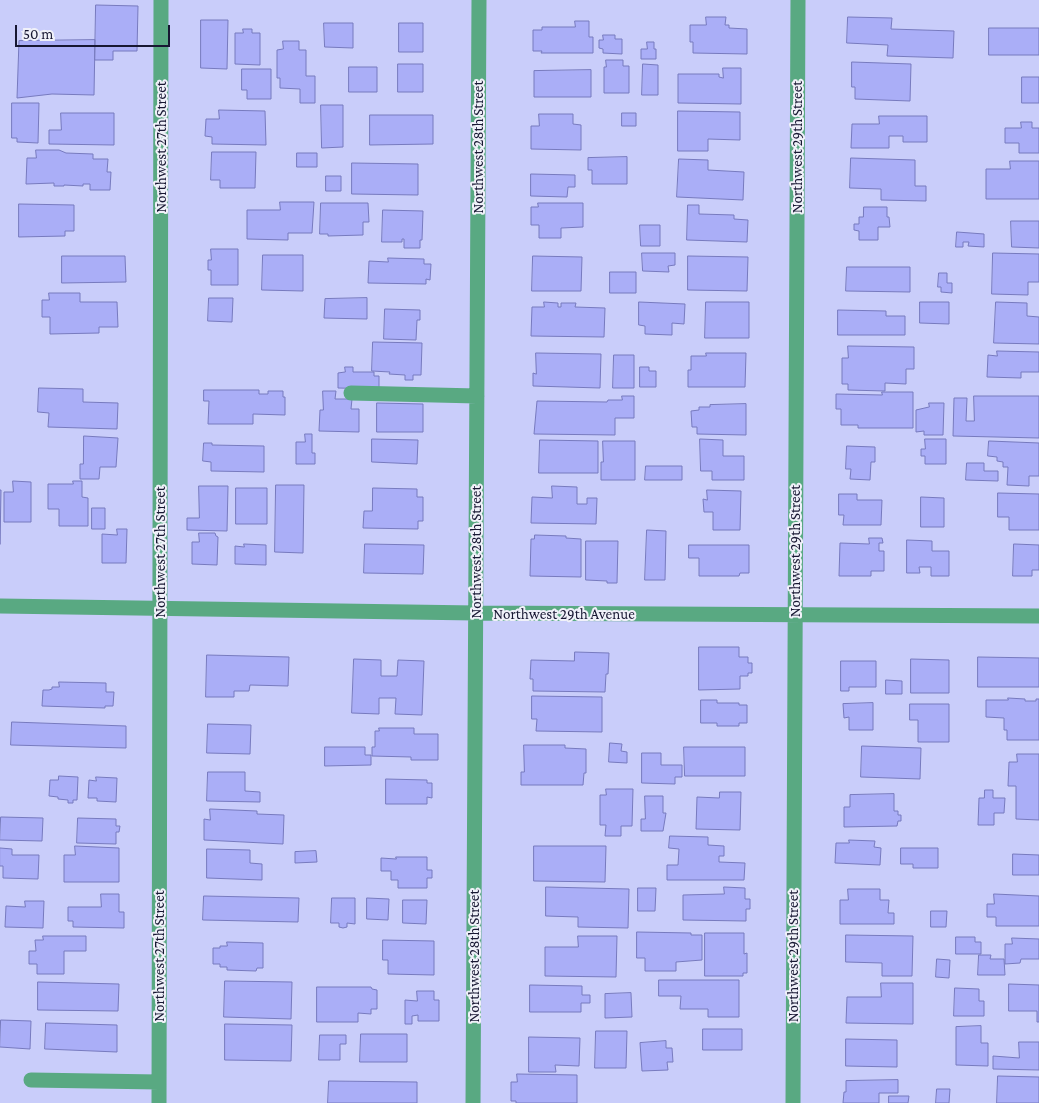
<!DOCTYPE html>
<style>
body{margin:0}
#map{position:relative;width:1039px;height:1103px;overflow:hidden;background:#c9cdfa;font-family:"Crimson Pro",serif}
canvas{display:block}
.scale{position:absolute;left:15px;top:25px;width:155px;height:22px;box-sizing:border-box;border:2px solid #171732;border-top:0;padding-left:6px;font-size:15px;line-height:18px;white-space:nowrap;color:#171732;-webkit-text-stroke:4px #f0f1f9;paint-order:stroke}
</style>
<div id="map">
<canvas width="1039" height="1103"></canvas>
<div class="scale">50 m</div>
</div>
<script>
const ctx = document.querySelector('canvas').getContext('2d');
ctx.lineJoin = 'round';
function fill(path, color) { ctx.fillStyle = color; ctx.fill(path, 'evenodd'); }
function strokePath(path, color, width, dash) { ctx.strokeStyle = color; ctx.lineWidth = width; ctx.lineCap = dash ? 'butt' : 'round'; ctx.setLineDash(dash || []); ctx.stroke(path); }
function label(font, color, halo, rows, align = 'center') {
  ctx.font = font + ' "Crimson Pro",serif'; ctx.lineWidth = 4; ctx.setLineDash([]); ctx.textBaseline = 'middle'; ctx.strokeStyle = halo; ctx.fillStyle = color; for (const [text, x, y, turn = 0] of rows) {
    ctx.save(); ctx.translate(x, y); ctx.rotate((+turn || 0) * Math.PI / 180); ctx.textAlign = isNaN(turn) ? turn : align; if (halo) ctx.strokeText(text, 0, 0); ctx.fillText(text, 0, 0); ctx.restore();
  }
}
const building = new Path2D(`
 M96,5L138,6L137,51H113V60H95Z
 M706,17H726L725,25H729V28L747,29V54L693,53V42H690V25H706Z
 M848,17L892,18L891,29L954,31L953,58L887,56L888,45L847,43Z
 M201,20H228L227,69L201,68Z
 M575,21H589V37H593V53H541L542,51H533V30H542V27H575Z
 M324,23H353V48L325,47Z
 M399,23H423V52H399Z
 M989,28H1039V55H989Z
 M243,29H252V33H260V65L235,64V33H243Z
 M603,35H615V39H622V54L603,53V49L599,48V40H603Z
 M95,40L94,95L52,94L17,98L19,41Z
 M283,41H299V50H306V76H315V103H300V89L280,88V78H277V50L283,49Z
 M647,42H654V49H656V59H641V49H647Z
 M606,60H623V66H629V93H604V67H606Z
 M852,62L911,64L910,101L855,99V87H852Z
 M398,64H423V92H398Z
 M643,64L658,65V95H642Z
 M349,67H377V92H349Z
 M723,68H741V104L678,103V74H719V77L723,78Z
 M242,69H271V99H247V90H242Z
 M591,70V97H534V71Z
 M1022,77H1039V103H1022Z
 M12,103H39L38,143L17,142V138H12Z
 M321,105H343V147L322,148Z
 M219,110L265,111L266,145L212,144V137L205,136L206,119H219Z
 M678,111L740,112V140L708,139V151H678Z
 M61,113H114V145L49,144V130H61Z
 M622,113H636V126H622Z
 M539,114H573V124L581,125V150L531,149V126H539Z
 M370,115H433V144L370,145Z
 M879,116H927V142H903V136H889V148H851L852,124H879Z
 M1021,122H1032V128H1039V153H1019V143H1005V128H1021Z
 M36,150H59L66,153L93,154V159H108L107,172H111L110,190H90V184H83V186L64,185V186H54V183L26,184L27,158H36Z
 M212,152H256L255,188H220V180H211Z
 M297,153H317V167H297Z
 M627,157V184H592V170H588V158Z
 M851,158L915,160V186H926V201L881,200V189L850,188Z
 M679,159L708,160V170L744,172L743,200L677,197Z
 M1010,161H1039V199H986V169H1010Z
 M352,163L418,164V195L352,194Z
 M531,174L575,175V187H568L567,197L531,196Z
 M326,176H341V191H326Z
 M280,202H314L312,233H288V240L247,239V210H280Z
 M321,203H368L369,222H363V235L328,236V234H320Z
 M538,203H583V227L561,228V238H539V225H531V207H538Z
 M19,204L74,205V231H65V236L19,237Z
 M688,205H699V214L734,215V219L748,220L747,242L687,240Z
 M864,207H887V217H889L890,227H878V240H859V231L854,230V224H859V217H863Z
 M383,210L423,211L422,240H420V248H404V239H402V242H382Z
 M1011,221H1039V248L1012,247Z
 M640,225H660V246H641Z
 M957,232L984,234V247L968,246L969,242H963V247H956Z
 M211,249H238V285H211V270H208V260H211Z
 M642,253H675V265L668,266L669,272L643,271Z
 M993,253L1039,254V282H1028V295L992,294Z
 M263,255H303V291L262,290Z
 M62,256H125L126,282L62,283Z
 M533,256L582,257L581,291H532Z
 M688,256L748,257L747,291L688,290Z
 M388,258L424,259V264H431L430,280L426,279V284L368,283L369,261L388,262Z
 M847,267H910V292L846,291Z
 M610,272H636V293H610Z
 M939,273H947V283H952V293L941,292V287H938Z
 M49,293H80V302H117L118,327H99V333L50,334V317H42V300H49Z
 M209,298H233L232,322L208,321Z
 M367,298V319L324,318L325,299Z
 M544,302L558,303V307H561V303H576L575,307L605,308L604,337L531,336L532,307H544Z
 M639,302L685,304L684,324L672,323V335L645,334V326L639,325Z
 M706,302H749V338H705Z
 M920,302H949V324L920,323Z
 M996,302L1027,303V316L1039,317V344L994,343Z
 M385,309L420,310V320H417L416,340L384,339Z
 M838,310L886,311V316H905V335H838Z
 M373,342L422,343L421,375H413V380H405V375L389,374L390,372L372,371Z
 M848,346L914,347V369H906V384L885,383V391L848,390V384H842V358H848Z
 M997,351L1039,352V372H1021V378L987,377L988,355L997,356Z
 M536,353L601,354L600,388L533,386V373L536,374Z
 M706,353H746L745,387H688V370H691V356H706Z
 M614,355H634V388H613Z
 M345,367H353V372H374V376H379V389L338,388V373L345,372Z
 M640,367H649V371H656V387H640Z
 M39,388L83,389V402L118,403L117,429L48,427L49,413L38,412Z
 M204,390H259V394H268V391H283V397H285V415L253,414V424H208L209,401H204Z
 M323,391H336L335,399H352L351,409H359V432L319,431L320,410H323Z
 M882,392H913V428H858V425H841V409H836V394L882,395Z
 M622,396H634V418H615V435L534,434L537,401L607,402L608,400H622Z
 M974,396H1039V438L953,436L954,398H967L966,421H974Z
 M377,403L423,404V432H377Z
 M929,403H944L943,435H924V431L916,432V410L929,407Z
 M746,404V435L697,434V427H692L691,411L699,410V407H710V405Z
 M305,434H312V453H315V464H296V442H305Z
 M84,436L118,438L116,467H100L99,479H80V464H83Z
 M372,439L418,440L417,464L372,462Z
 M700,439L723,440V456H744V480H712V471H701Z
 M925,439H946V464H925V456H921V449H925Z
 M540,440L598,441V473H539Z
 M603,441H635V480H601V462H603Z
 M989,441L1039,443V476H1029V486L1007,485L1008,467H1003V462L997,461V457L988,456Z
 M204,443H212V445L264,446V472L211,471V462L203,461Z
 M847,446L875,447V462H871L870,480L850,479L851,469H846Z
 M967,463H984V471H998V481L966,480Z
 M646,466H682V480H645Z
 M13,481L31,482V522H4V492H13Z
 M73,481H82V497L88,498V526H59V509H48V484H73Z
 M276,485H304L303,553L275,552Z
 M199,486H228L227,531L187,530V518H199Z
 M552,486L577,487V504H587V498H597L596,524L531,523L532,497L552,498Z
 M236,488H267V524H236Z
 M373,488L417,489V497H423V521H418V529L363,528L364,511H372Z
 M0,490H1L0,544Z
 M707,490L741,491L740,530H713V512H704L703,499L707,500Z
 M998,493L1039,494V530H1009V517H998Z
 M839,494H857V500H882L881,525H843L844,515H839Z
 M921,497L944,498V527H921Z
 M92,508H105V529H92Z
 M117,529H127L126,563H102V534L117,535Z
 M647,530L666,531L665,580H645Z
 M199,533H215L216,536L218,537L217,565L192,564V542H199Z
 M535,535L566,536V538L581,539V577L530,576L531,539H534Z
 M869,538H882L883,543H879V551H884V571H871V576H839L840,543L869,544Z
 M907,540L932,541V551H949V576H931V567H919L920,573H907Z
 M586,541H618L617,583H607V581L586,580Z
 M244,544L266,545V565L235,564V546L244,547Z
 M365,544L424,545L423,574L364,573Z
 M1014,544L1039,545V570H1032V576H1013Z
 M689,545H749V573H740L739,576H699V558H689Z
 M699,647H739V657H748V663H752V673H748V676H740V689L699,690Z
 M575,652L609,653L608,674H606L605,692L533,691V679H530L531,660L574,661Z
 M207,655L289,657L288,686L250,685L249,691H234V697H206Z
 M978,657L1039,658V687H978Z
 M354,659L381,660V676H397L398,660L424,661L422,715L395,714L396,698H379V714L352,713Z
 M911,659L949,660V693H911Z
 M841,661H876V687H849V691H841Z
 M886,680L902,681V694H886Z
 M59,682L106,683V692H114L113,706H105V708L42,706L43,690H49L52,689V687H59Z
 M532,696L602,697V732L536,731L537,719H532Z
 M1008,698L1025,699V701H1036V699H1039V740H1007V730H1004V718L986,717V700H1008Z
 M701,700H717V703H739V705H747V723H739V726H717V723H701Z
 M873,703V730H849V717L844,718L843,704Z
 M910,704H949V742H918V720H910Z
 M12,722L126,726V748L11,745Z
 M208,724L251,725L250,754L207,753Z
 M379,728H414V734H438V760H411V757L372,756V747H375V731H379Z
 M610,743L622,744L621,751L627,752V763L609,762Z
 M524,745H565V748L586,749V773H584L583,785H521V772H524Z
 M862,746L921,748L920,779L861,777Z
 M325,747H365V755H371V765L325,766Z
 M684,747H745V776H685Z
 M642,753H661V765H682V777H675V784L642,783Z
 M1017,754H1039V820L1016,819V786H1008L1009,762H1017Z
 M208,772H245V791L260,792V802L207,801Z
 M59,776L78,777L77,800H73V803H68V800L58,799V797L49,796L50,780H58Z
 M96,777L117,778L116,802L97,801V798H88L89,780L96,781Z
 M386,779L427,780V783H432V798L427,797V804H386Z
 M606,789H633L632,826H621V836H605L606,825H600V795H606Z
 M985,790H993V798H1005L1004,813H994V825H978L979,798H984Z
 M720,792H741L740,830L696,829L697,797L719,798Z
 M894,794V811H898V815H901V821H898L897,826L844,827V807H850V795Z
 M645,796H663V813H666L663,831H641V819H645Z
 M210,809L257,811V814L284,815L283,844L204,840V819L210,820Z
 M1,817L43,818L42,841L0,840Z
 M78,818L116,819V826H120L119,832H116V844L77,843Z
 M670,836L708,837V845L724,846V856H719V862L745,863L744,880H667V865H678L679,849L669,848Z
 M849,840L875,841L874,847L881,848L880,865L835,863L836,843H849Z
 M75,846L119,848V882H64V855H75Z
 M534,846H606L605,882L534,881Z
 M0,848L12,849V855H39L38,879L3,878V866H0Z
 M901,848H938V868H913V864H901Z
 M207,849L250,850V863L262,864V880L207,878Z
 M316,851L317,862L295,863V852Z
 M1013,854L1039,855V875H1013Z
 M396,857H427V870H432V878H427V888H398V880H391V871H381V858L396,859Z
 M546,887L629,889L628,928L578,927V917L546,916Z
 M724,887L745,888V899H750V909H746V921L683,920V895L724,894Z
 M638,888H656L655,911H638Z
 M848,889H880V900H889L888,913H894V924H840V900H848Z
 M101,894H119V912H124V928L73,927V921H68V907H101Z
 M994,894L1039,896V926H996V917H987V904H994Z
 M204,896L299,898L298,922L203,920Z
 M332,898H355V924L347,923V927L343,928L339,927V923H331Z
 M367,898L389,899L388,920L367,919Z
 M403,900H427L426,924L403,923Z
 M25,901H44L43,928L5,927L6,906L25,907Z
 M931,911H947L946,927H931Z
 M637,932L691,933V935H702V960L676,962V971H645V958H637Z
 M705,933H744V954L747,953V973H743V976H705Z
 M846,935L913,936L912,976H882V963L846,962Z
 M43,936H86V951H64V974H37V964H29V951H36L35,940H43Z
 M578,936H617L616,977L545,976V947H578Z
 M956,937H975V942H981V954H956Z
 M1012,938L1039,939V959H1021L1020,963L1005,964V944H1012Z
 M383,940L434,941V975L388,974V960H383Z
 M227,942L263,943V968H257L256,971L227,970V967H220V964H213V948H220V946H227Z
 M979,955H991L990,959H1004L1005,975H978Z
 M937,959L950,960L949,978L936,977Z
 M659,980H739V1017H708V1009H680L681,996H659Z
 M225,981L292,982L291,1019L224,1017Z
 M38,982L119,984L118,1011L38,1010Z
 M881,983H913V1024L846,1023L847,997H881Z
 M1009,984L1039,985V1022H1037V1011H1009Z
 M530,985L582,986V995H590V1003H581V1012H530Z
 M317,987H371L372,989L377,990V1009H371V1014L358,1013V1022H317Z
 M955,988L979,989V1001H984V1016H954Z
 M417,991H434V1000H439V1021H418V1015L412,1016V1024H405V1000L417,1001Z
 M631,993L632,1017L605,1018V994Z
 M1,1020L31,1021L30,1049L0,1047Z
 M46,1023L117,1025V1052L45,1049Z
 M225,1024L292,1025L291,1061L225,1060Z
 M981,1026V1043H988V1066L956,1065V1027Z
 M703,1029H742V1050H703Z
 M596,1031H627L626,1068H595Z
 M361,1034H407V1062H360Z
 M320,1035H346V1044H340V1060H319Z
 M529,1037L580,1038L579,1066L555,1065L556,1072H529Z
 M846,1039L897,1040V1067L846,1066Z
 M666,1041V1048H672L673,1062H667L668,1070L642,1071L640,1043Z
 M1019,1042H1039V1070L993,1069V1056L1019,1058Z
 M517,1074L577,1075V1103H516V1101H511V1082H517Z
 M998,1076L1039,1077V1103H997Z
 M898,1080V1093H879V1103H843L844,1092H846V1081Z
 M329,1081L417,1082V1103H328Z
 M937,1089H950L949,1103H936Z
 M889,1096H909L908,1103H889Z`);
fill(building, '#aaaef7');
strokePath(building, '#777abe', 1);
strokePath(new Path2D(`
 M351,393L477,396
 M0,606L476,613L1039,616
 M31,1080L159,1082
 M159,1103L161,0
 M473,1103L479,0
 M793,1103L798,0`), '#59a982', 15);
label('15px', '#171732', '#f0f1f9', [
 ["Northwest 27th Street",161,147,-90],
 ["Northwest 28th Street",478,147,-90],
 ["Northwest 29th Street",797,147,-90],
 ["Northwest 29th Street",795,551,-90],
 ["Northwest 27th Street",160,552,-90],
 ["Northwest 28th Street",476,552,-90],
 ["Northwest 29th Avenue",564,614],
 ["Northwest 27th Street",159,956,-90],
 ["Northwest 28th Street",474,956,-90],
 ["Northwest 29th Street",793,956,-90]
]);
</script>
